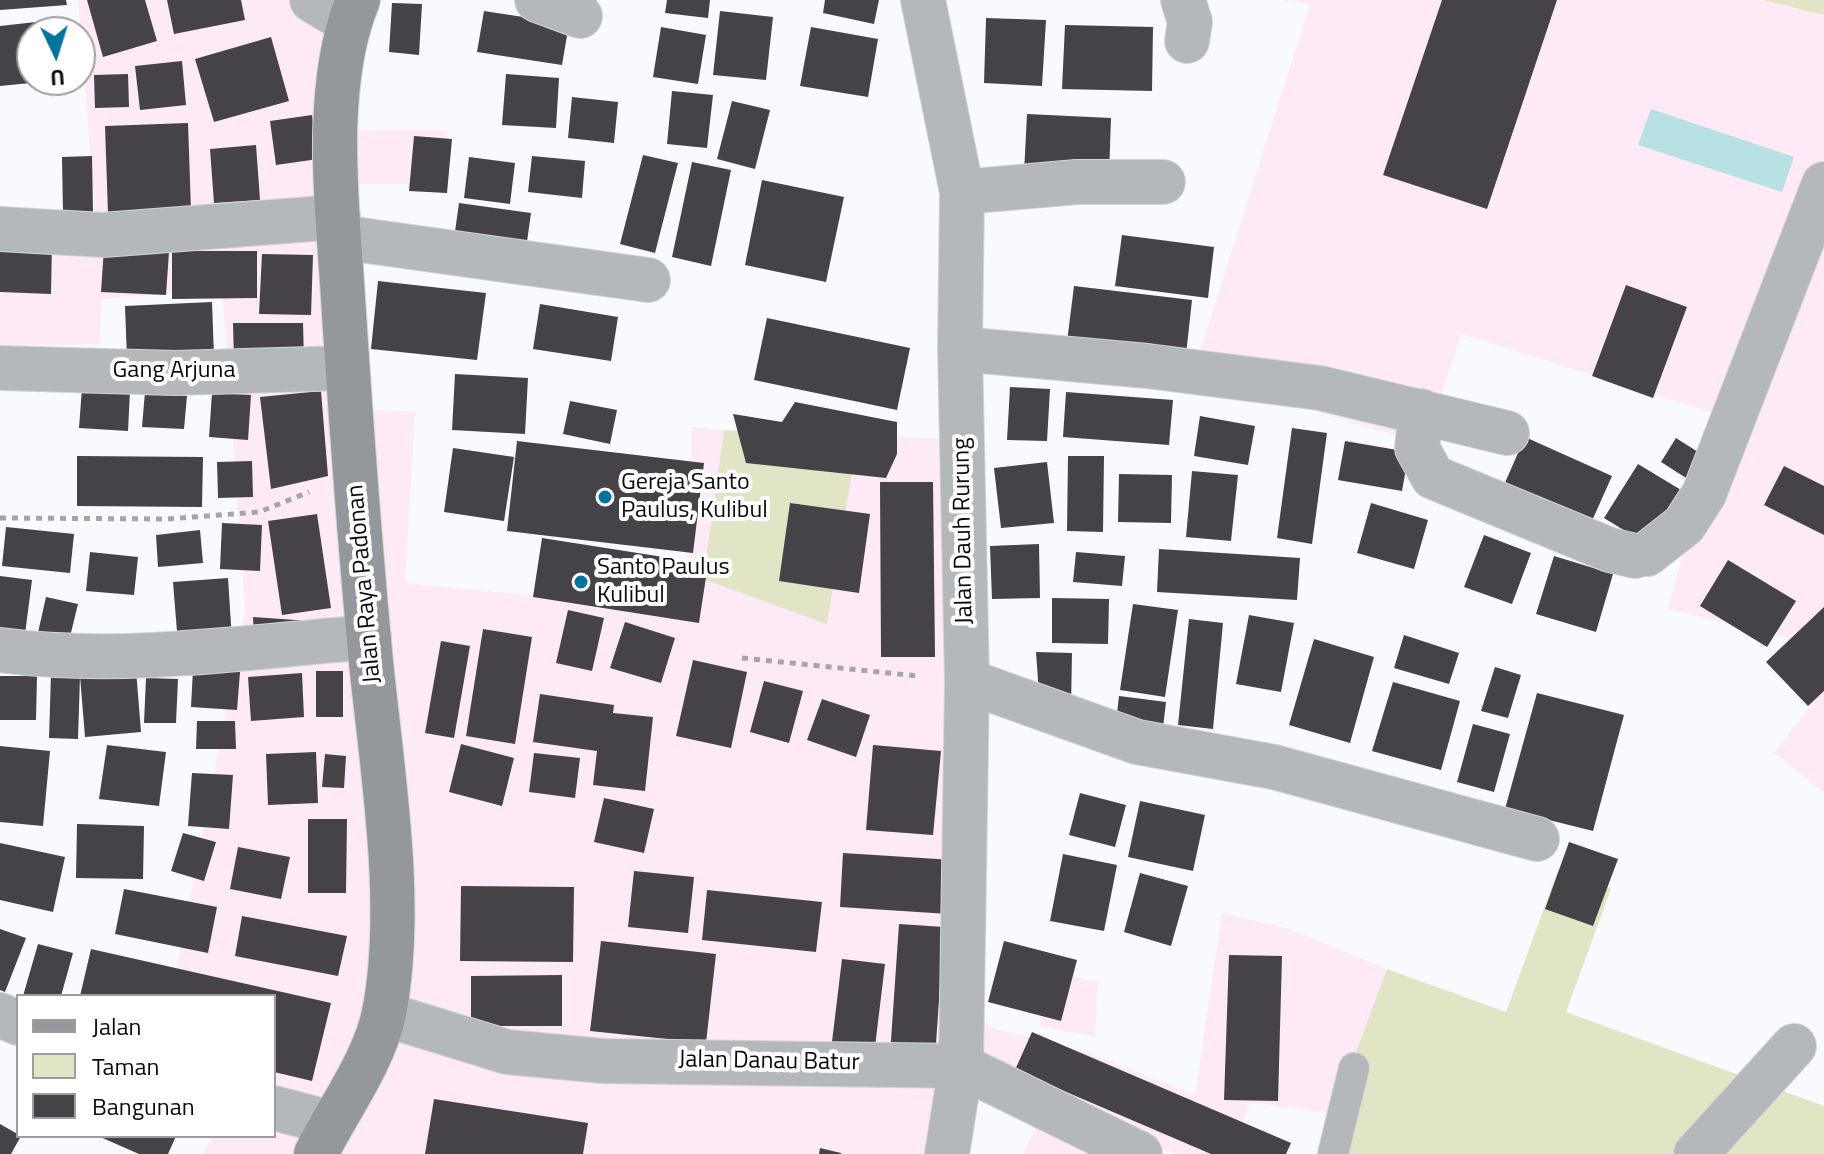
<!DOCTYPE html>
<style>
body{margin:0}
#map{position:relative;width:1824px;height:1154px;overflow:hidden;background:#f9fafe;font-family:"Titillium Web",sans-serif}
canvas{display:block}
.legend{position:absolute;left:16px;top:994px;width:260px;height:144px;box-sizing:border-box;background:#fff;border:2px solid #9d9d9e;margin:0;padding:10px 14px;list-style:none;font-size:24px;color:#0b0b0d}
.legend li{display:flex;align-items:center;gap:16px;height:40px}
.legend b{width:40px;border:2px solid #9d9d9e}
.north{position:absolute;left:16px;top:16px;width:80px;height:80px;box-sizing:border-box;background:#fff;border:2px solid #9d9d9e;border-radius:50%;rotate:176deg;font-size:22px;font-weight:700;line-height:32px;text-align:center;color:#0b0b0d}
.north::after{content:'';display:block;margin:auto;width:28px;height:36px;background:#00749e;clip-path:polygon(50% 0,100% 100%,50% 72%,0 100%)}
</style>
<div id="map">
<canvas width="1824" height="1154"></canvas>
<ul class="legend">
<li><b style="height:10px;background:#94989c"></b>Jalan</li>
<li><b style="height:22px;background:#e1e5c6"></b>Taman</li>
<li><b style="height:22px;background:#454248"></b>Bangunan</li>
</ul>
<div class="north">U</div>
</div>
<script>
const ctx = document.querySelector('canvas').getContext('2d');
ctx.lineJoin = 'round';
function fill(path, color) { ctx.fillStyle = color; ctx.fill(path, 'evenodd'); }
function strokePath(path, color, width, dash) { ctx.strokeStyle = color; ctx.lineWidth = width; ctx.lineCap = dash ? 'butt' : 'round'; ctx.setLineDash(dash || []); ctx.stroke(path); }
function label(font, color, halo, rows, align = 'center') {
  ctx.font = font + ' "Titillium Web",sans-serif'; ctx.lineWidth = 8; ctx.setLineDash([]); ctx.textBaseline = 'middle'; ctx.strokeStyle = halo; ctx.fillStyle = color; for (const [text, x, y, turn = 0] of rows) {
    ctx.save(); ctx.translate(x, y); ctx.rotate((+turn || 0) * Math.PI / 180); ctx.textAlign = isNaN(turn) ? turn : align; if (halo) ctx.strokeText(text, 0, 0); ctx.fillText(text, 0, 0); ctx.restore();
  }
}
fill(new Path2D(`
 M78,0H367L344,130H447L446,184H345L358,409L415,412L405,583L684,610L692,427L724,430L703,579L858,435L964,440L959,1008L996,1029L1086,1052L1195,1095L1222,913L1290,929L1387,969L1333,1114L1250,1102L1232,1154H1178L1105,1132L1093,1154H1023L1042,1115L974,1095L957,1154H203L213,1136H274V996H171L245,611L222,290L101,299L100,344L0,346V210L95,212Z
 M1282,0H1763L1824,15V647L1668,609L1719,415L1461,334L1425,445L1193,373L1310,4Z
 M1824,688V793L1774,753Z
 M1049,972L1098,982L1095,1036L1040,1027Z`), '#fee9f7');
fill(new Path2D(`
 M1763,0H1824V15Z
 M724,430L858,435L827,624L703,579Z
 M1558,870L1611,889L1566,1012L1824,1106V1154H1318L1387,969L1506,1012Z`), '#e1e5c6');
fill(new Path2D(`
 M1651,109L1794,157L1782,192L1638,145Z`), '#b8e1e4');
fill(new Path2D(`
 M0,0H66L67,5L0,10Z
 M87,0H145L157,41L103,57Z
 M167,0H241L245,20L174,34Z
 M667,0H710L708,18L665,13Z
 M825,0H879L874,24L823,13Z
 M1442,0H1557L1487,209L1383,175Z
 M392,3L422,4L419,55L389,52Z
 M484,11L569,24L562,65L477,52Z
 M720,11L773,17L766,80L713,75Z
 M986,18L1046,20L1042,86L984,83Z
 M45,21L46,32H32V80L41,82L0,86V26Z
 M1065,25L1153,27L1152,91L1062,89Z
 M661,27L706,35L698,84L653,77Z
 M811,27L878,39L868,97L800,86Z
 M271,37L289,101L214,122L195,59Z
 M182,61L186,105L140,110L135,66Z
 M128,74L129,107L95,108L94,75Z
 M506,74L559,78L556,128L502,125Z
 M672,91L713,95L707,148L667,144Z
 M572,97L618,102L614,143L568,138Z
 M732,101L770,110L755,169L717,159Z
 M1027,114L1111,118L1109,176L1024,173Z
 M312,115L318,159L276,165L270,121Z
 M188,123L191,210L108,214L105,126Z
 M414,136L452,139L447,193L409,191Z
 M256,145L260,200L214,203L210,149Z
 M643,155L678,163L655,253L620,244Z
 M92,156L93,212L63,213L62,157Z
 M532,156L585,161L582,198L528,192Z
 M469,157L515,163L510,204L464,198Z
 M692,162L731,170L711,266L672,257Z
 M762,180L844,197L826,282L745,265Z
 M459,203L531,213L525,256L453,246Z
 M1122,235L1214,247L1208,298L1115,286Z
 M0,240L52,242L51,294L0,292Z
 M104,248L169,252L166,295L101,292Z
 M172,251H257V298L172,299Z
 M262,254L313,255L311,315L259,314Z
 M378,281L486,293L477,360L371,349Z
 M1626,285L1687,307L1653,398L1592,376Z
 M1074,286L1192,300L1185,364L1066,350Z
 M212,302L214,356L127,359L125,306Z
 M540,304L618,317L611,361L533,349Z
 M767,318L910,348L897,410L754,380Z
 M233,323H303L304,360L234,362Z
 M455,374L528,378L525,434L452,430Z
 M1010,387L1050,389L1047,441L1007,440Z
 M82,388L130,391L128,431L79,428Z
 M321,391L328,476L271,489L260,397Z
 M145,392L187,396L184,429L142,427Z
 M1066,392L1173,400L1169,445L1063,437Z
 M212,393L251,395L248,440L209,437Z
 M570,401L617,410L610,444L563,434Z
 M795,402L897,422V454L886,478L746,463L733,414L782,422Z
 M1200,416L1255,426L1248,465L1194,456Z
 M1292,428L1327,433L1312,544L1277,538Z
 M1525,437L1612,476L1591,523L1504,485Z
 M1676,438L1709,459L1694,483L1661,462Z
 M517,441L704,463L693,553L507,531Z
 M1345,441L1409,452L1402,491L1338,480Z
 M453,448L514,457L504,521L444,512Z
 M77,456L203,457L202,507L77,506Z
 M1068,456H1104L1103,532L1067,531Z
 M252,461L253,497L218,498L217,462Z
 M1047,462L1054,523L1001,528L994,468Z
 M1638,464L1686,493L1653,548L1604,518Z
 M1784,466L1824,486V535L1764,505Z
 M1192,471L1238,475L1231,541L1186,537Z
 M1119,474L1172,475L1171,523L1118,522Z
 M880,482H933L935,657H881Z
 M790,503L870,514L859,593L779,581Z
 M1371,503L1428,520L1414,569L1357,553Z
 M317,514L331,608L282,615L268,521Z
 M222,523L262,525L260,571L220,569Z
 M6,527L74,534L70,573L2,566Z
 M200,530L203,563L158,567L156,535Z
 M1484,535L1531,553L1512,604L1464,587Z
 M542,538L708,564L699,623L533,597Z
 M1039,544L1040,598L992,599L990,546Z
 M1159,549L1300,558L1297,600L1157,592Z
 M90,552L138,557L134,595L86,591Z
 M1076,552L1125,556L1122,586L1073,582Z
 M1554,556L1613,574L1596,632L1536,614Z
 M1728,560L1796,601L1767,647L1700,606Z
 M0,576L32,580L24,642L0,639Z
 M228,578L232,640L178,644L173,582Z
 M46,597L78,604L68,645L37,637Z
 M1052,598L1109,599L1108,644L1052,643Z
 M1133,604L1178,610L1165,697L1120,690Z
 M1824,607V691L1808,706L1766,662Z
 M568,610L604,618L592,671L556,663Z
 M1249,615L1294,623L1281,692L1236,684Z
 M253,617L310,621L254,639Z
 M1189,619L1223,623L1213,729L1178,725Z
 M625,622L675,638L661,683L610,668Z
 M483,629L532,637L515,744L466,736Z
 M1404,635L1459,653L1449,684L1394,668Z
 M1314,639L1374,657L1350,743L1289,725Z
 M441,641L470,646L454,738L425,733Z
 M1036,652L1072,653L1071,707L1039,694Z
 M693,660L747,672L731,748L676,736Z
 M1495,667L1521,675L1508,718L1481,711Z
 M193,669L240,672L237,710L191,707Z
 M136,670L141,732L85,737L80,676Z
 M316,671H343V717H316Z
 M302,673L304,717L251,721L248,677Z
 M51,674L80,676L78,739L49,738Z
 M0,676H37L36,720H0Z
 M146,678L178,679L176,723H144Z
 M764,681L803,691L789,743L750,732Z
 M1393,682L1460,701L1441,770L1372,751Z
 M1537,693L1624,715L1593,831L1505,809Z
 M540,694L614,705L613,713L653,717L645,791L593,785L597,751L533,742Z
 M1119,696L1166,702L1162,736L1115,730Z
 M822,699L870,715L856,757L807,740Z
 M197,721H235L236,749H196Z
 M1473,724L1510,734L1494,792L1457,782Z
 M461,744L514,758L502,806L449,792Z
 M107,745L166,752L159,806L99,799Z
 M873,745L941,751L933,835L866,830Z
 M0,746L50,751L43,826L0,822Z
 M316,752L318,803L268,805L266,754Z
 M534,753L580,758L575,798L529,792Z
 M325,754L346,756L344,788L322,787Z
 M192,773L233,775L229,829L188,826Z
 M1080,793L1126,805L1115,847L1069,835Z
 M604,798L654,809L644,853L594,842Z
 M1140,801L1205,815L1193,871L1128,857Z
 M308,819H347L346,893H308Z
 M77,824L144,826L143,879L76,878Z
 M183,833L216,842L204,881L171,871Z
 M1569,842L1618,859L1593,926L1545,909Z
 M0,843L65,857L53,912L0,900Z
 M238,847L290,857L281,899L230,889Z
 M843,853L953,860L949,914L840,907Z
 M1063,854L1117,865L1104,931L1050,921Z
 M634,871L694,877L688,933L628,927Z
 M1140,873L1188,886L1171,946L1124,932Z
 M461,886L574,887L573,962L460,961Z
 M124,889L217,907L208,953L115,934Z
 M707,890L822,902L816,952L702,940Z
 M242,916L347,936L338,976L235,956Z
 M899,924L944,927L935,1058L890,1055Z
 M0,929L26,938L5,992L0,990Z
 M601,941L716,954L706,1043L590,1031Z
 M1004,941L1077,960L1061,1021L988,1002Z
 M38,944L73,953L61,996H23Z
 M91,949L331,1003L312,1081L274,1072V996H80Z
 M1229,955L1282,956L1278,1101L1224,1100Z
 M842,959L885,964L874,1055L831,1050Z
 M562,975V1026H471V976Z
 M1032,1032L1291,1143L1286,1154H1211L1015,1070Z
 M434,1099L588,1123L583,1154H425Z
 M0,1124L21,1136L11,1154H0Z
 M98,1136H176L168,1154H139Z
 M820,1148L841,1153V1154H819Z`), '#454248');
const service = new Path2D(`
 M1333,1154L1354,1068`);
const minor = new Path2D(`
 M312,0L349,22
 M537,0L580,16
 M923,0L962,192L960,349L967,681L961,1066L947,1154
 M1183,0L1190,22L1187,41
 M962,192L1077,182H1163
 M0,229L103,235L338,217
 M339,237L648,280
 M960,349L1147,366L1320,388L1507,433
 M0,368L175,373L347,368
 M1421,411L1417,448L1433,477L1610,550L1635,556
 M1647,554L1684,525L1704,494L1824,184
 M0,650C122,666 247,647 369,637
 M967,681L1137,742L1274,767L1537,839
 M384,1014L507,1052L603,1061L961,1066L1140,1154
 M0,1015L18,1023
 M274,1108L331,1123
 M1696,1154L1794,1046`);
const secondary = new Path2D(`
 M316,1154C338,1109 374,1062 384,1013C405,905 382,771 371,662C359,536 350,409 342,282C336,195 324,82 358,0`);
strokePath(service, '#d3d4d7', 32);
strokePath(minor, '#d3d4d7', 46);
strokePath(secondary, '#d3d4d7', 46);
strokePath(new Path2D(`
 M0,518L167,519L259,512L309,492
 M742,658L918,676`), '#a5a5a9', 5, [6, 6]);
strokePath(service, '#b5b8bb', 30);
strokePath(minor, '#b5b8bb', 44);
strokePath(secondary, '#94989c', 44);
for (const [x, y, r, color] of [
 [605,497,8,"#00749e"],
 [581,582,8,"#00749e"]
]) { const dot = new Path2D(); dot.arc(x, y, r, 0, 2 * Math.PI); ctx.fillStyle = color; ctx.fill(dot); strokePath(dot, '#fff', 3); }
label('24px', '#0b0b0d', '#fff', [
 ["Gang Arjuna",174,371],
 ["Jalan Dauh Rurung",964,531,-91],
 ["Jalan Raya Padonan",365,584,-95],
 ["Jalan Danau Batur",769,1062,1]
]);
label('24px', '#0b0b0d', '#fff', [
 ["Gereja Santo",621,483],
 ["Paulus, Kulibul",621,511],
 ["Santo Paulus",597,568],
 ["Kulibul",597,596]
], 'left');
</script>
